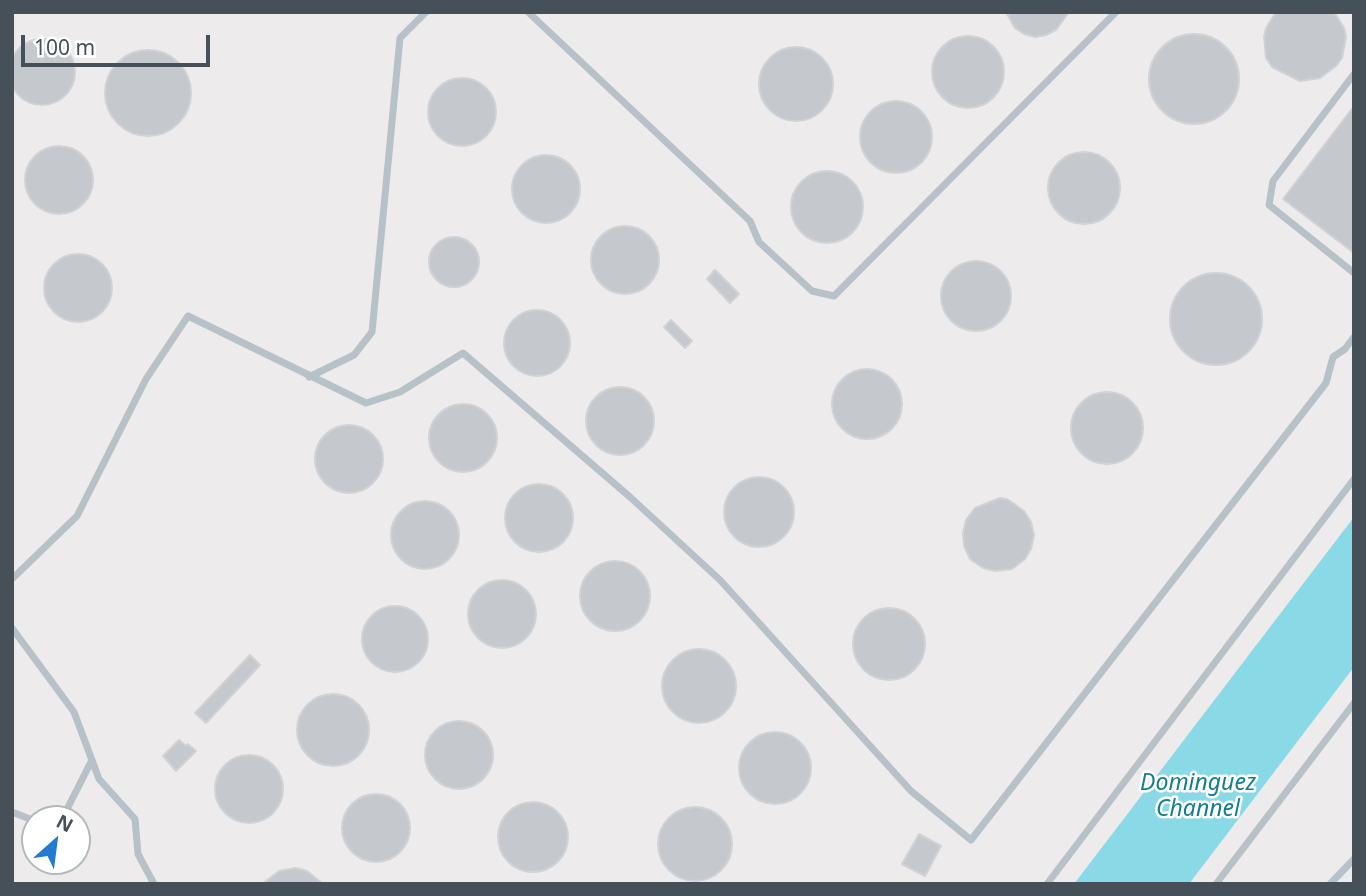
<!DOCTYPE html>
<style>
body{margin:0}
#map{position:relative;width:1366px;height:896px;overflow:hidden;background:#eeebec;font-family:"Noto Sans",sans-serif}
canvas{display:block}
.frame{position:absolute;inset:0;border:14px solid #455058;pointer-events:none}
.north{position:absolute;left:21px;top:805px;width:70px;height:70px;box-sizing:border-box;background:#fff;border:2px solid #b5b9bc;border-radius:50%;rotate:28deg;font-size:19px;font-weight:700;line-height:28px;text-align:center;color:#455058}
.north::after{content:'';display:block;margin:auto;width:24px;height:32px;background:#227bd1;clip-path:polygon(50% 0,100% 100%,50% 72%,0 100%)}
.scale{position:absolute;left:21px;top:35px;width:189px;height:32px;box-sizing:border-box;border:4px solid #455058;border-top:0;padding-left:9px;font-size:21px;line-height:24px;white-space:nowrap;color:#455058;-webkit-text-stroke:5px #fff;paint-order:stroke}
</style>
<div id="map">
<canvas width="1366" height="896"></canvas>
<div class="frame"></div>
<div class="north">N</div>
<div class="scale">100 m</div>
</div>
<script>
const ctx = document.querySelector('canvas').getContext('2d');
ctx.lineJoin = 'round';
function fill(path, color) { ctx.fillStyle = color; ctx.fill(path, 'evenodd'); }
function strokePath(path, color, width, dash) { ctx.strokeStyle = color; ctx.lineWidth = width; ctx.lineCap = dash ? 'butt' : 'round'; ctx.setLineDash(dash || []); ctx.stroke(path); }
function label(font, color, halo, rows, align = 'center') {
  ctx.font = font + ' "Noto Sans",sans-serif'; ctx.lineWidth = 5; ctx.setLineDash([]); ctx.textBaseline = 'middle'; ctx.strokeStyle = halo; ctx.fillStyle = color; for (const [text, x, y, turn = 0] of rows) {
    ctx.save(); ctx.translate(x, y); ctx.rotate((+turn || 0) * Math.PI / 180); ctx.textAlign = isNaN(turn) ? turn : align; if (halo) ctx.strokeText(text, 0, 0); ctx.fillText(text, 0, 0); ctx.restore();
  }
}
fill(new Path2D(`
 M1354,517V667L1189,884H1074Z`), '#8ad9e6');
const building = new Path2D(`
 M1006,12H1069L1056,30L1046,35L1035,37L1024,34L1015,28Z
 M1276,12H1334L1344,28L1346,37L1342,58L1336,66L1320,78L1300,81L1272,67L1266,58L1264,37L1266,28Z
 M1149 79a45 45 0 1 1 90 0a45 45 0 1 1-90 0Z
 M932 72a36 36 0 1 1 72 0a36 36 0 1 1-72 0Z
 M9 72a33 33 0 1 1 66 0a33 33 0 1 1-66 0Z
 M759 84a37 37 0 1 1 74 0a37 37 0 1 1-74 0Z
 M105 93a43 43 0 1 1 86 0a43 43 0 1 1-86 0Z
 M428 112a34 34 0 1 1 68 0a34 34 0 1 1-68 0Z
 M860 137a36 36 0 1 1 72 0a36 36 0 1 1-72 0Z
 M1354,106V253L1283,199Z
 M25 180a34 34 0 1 1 68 0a34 34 0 1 1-68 0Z
 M1048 188a36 36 0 1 1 72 0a36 36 0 1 1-72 0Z
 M512 189a34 34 0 1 1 68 0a34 34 0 1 1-68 0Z
 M791 207a36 36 0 1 1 72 0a36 36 0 1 1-72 0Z
 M591 260a34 34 0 1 1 68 0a34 34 0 1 1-68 0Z
 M429 262a25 25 0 1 1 50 0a25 25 0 1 1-50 0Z
 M44 288a34 34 0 1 1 68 0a34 34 0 1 1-68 0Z
 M941 296a35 35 0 1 1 70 0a35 35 0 1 1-70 0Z
 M715,270L739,294L730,303L707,279Z
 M1170 319a46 46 0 1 1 92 0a46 46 0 1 1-92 0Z
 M504 343a33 33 0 1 1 66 0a33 33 0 1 1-66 0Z
 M671,320L692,341L685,348L664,327Z
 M832 404a35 35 0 1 1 70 0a35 35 0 1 1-70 0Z
 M586 421a34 34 0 1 1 68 0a34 34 0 1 1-68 0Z
 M1071 428a36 36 0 1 1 72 0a36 36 0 1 1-72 0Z
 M429 438a34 34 0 1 1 68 0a34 34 0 1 1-68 0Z
 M315 459a34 34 0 1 1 68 0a34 34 0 1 1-68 0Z
 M724 512a35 35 0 1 1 70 0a35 35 0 1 1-70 0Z
 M505 518a34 34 0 1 1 68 0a34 34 0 1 1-68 0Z
 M1000,498L1007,499L1024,511L1031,522L1034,535L1031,549L1025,559L1012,569L995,571L983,568L970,559L964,546L963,533L966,520L975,508Z
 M391 535a34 34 0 1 1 68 0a34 34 0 1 1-68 0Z
 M580 596a35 35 0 1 1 70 0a35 35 0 1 1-70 0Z
 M468 614a34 34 0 1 1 68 0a34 34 0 1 1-68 0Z
 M362 639a33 33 0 1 1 66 0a33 33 0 1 1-66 0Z
 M853 644a36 36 0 1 1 72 0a36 36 0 1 1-72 0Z
 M662 686a37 37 0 1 1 74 0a37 37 0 1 1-74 0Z
 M250,655L260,665L206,723L195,713Z
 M297 730a36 36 0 1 1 72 0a36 36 0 1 1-72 0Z
 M425 755a34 34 0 1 1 68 0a34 34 0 1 1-68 0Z
 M739 768a36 36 0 1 1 72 0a36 36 0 1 1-72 0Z
 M179,740L186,746L188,744L196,751L176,771L163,756Z
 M215 789a34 34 0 1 1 68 0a34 34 0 1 1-68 0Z
 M342 828a34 34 0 1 1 68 0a34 34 0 1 1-68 0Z
 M498 837a35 35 0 1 1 70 0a35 35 0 1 1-70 0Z
 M658 844a37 37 0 1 1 74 0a37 37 0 1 1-74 0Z
 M919,834L941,846L925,876L902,864Z
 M296,868L307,871L323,884H262L279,871Z`);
fill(building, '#c5c9ce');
strokePath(building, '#d0d2d7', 2);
strokePath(new Path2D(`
 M528,12L750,221L759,242L812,291L834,296L1116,12
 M1354,74L1273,181L1269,205L1354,273
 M309,377L354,355L372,332L400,38L426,12
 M12,579L77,516L146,379L188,316L366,403L400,392L463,353L630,497L720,580L911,791L971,840L1326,383L1333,357L1345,349L1354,337
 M12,628L74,712L99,779L135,819L138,854L154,884
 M12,812L35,821
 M62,819L92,760
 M1047,884L1354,479
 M1216,884L1354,703
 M1330,884L1354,859`), '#b7c1c8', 7);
label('italic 23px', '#147d8e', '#fff', [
 ["Dominguez",1198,783],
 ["Channel",1198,809]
]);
</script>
